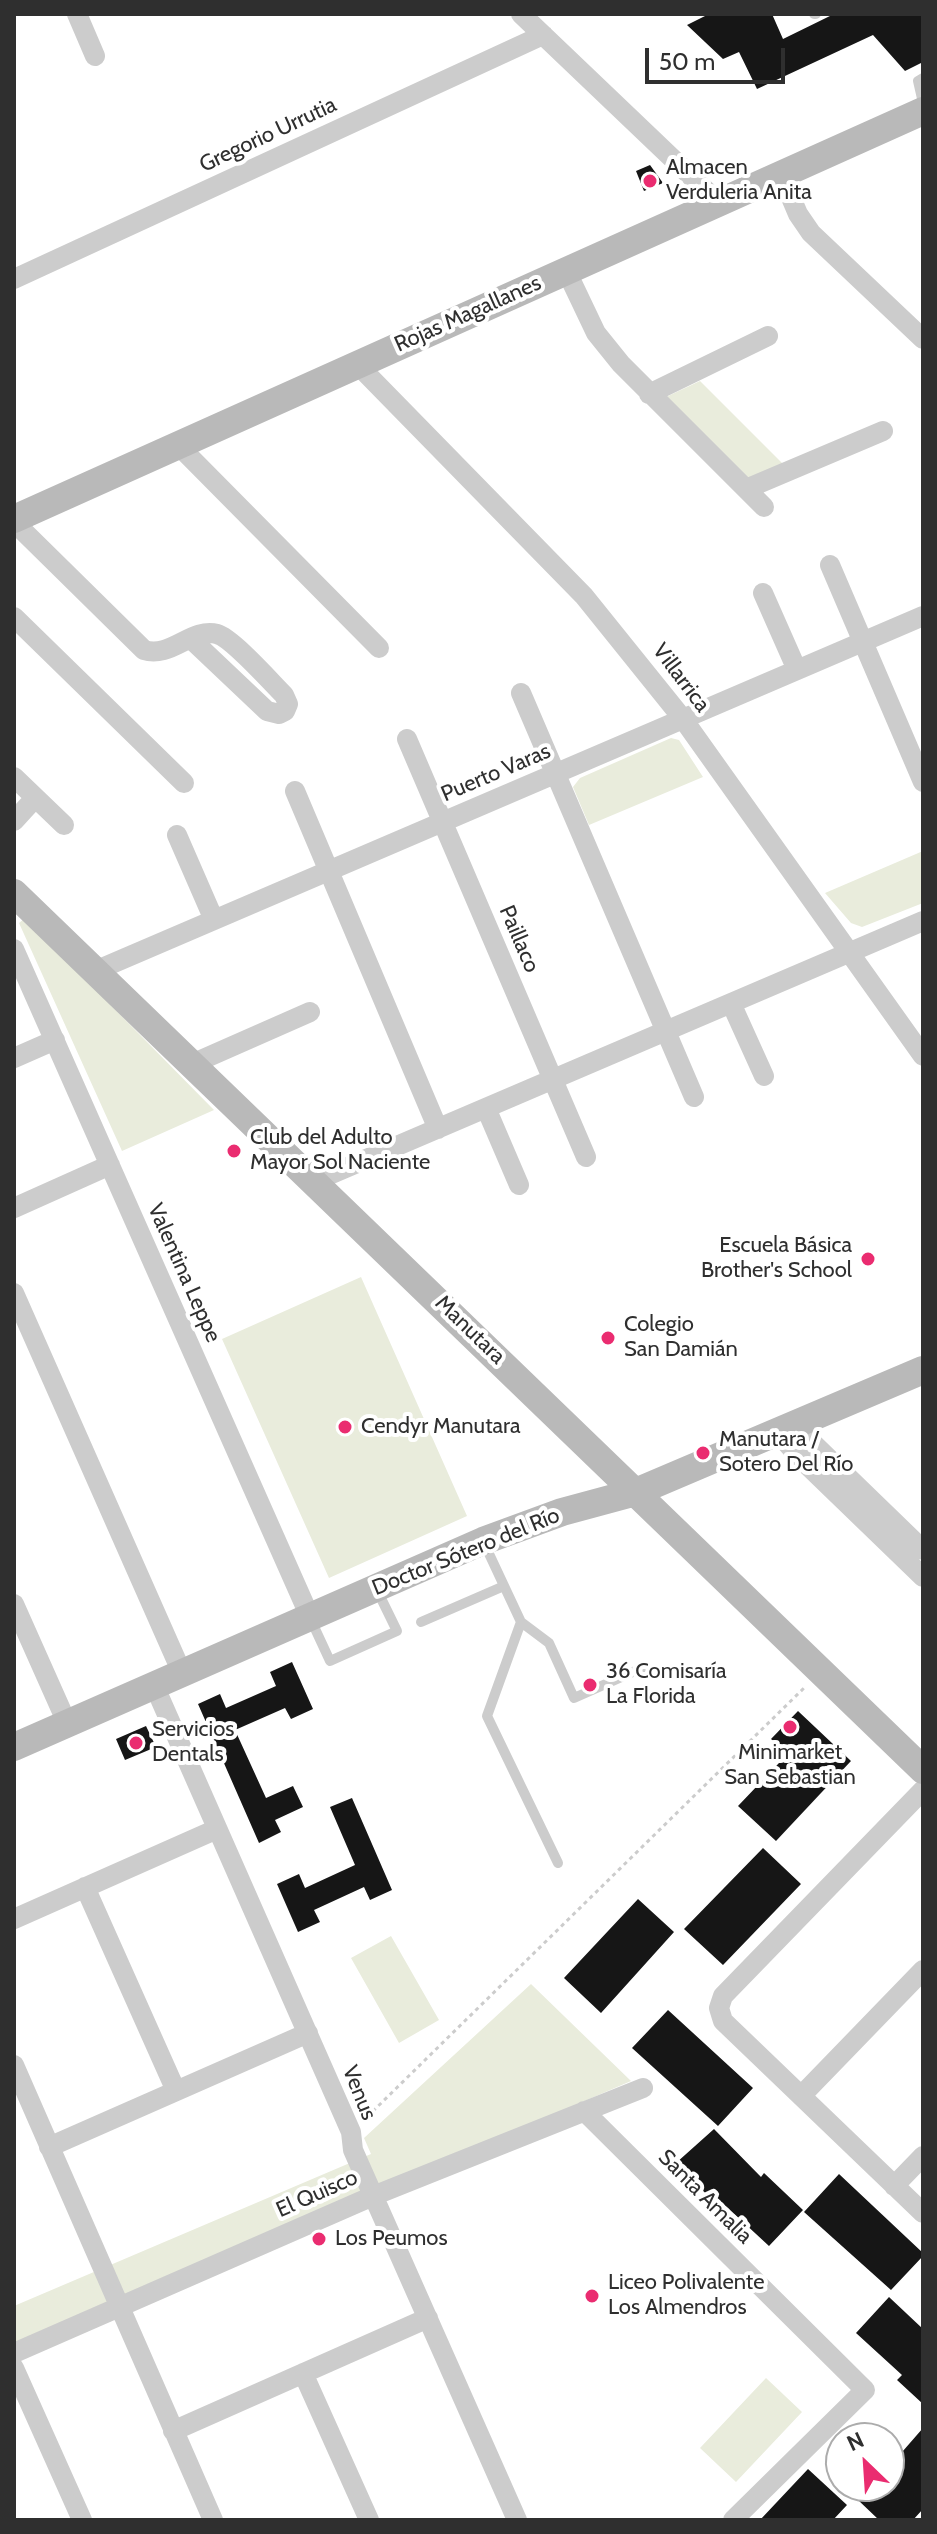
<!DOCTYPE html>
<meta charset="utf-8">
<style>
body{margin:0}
#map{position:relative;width:937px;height:2534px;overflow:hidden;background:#fff;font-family:Cabin,sans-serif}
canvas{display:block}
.frame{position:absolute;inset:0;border:16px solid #2f2f2f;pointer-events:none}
.north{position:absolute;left:825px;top:2422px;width:80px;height:80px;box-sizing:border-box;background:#fff;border:2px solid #acacac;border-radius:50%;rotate:335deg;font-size:22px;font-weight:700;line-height:32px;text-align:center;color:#2f2f2f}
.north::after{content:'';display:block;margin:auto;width:28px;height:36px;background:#ea2c70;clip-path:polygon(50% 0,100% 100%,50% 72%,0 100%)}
.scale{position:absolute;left:645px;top:48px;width:140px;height:36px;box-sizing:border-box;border:4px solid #2f2f2f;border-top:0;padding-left:10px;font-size:24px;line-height:28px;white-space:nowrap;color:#2f2f2f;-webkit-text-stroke:6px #fff;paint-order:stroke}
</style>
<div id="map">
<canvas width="937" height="2534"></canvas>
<div class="frame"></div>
<div class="north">N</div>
<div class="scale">50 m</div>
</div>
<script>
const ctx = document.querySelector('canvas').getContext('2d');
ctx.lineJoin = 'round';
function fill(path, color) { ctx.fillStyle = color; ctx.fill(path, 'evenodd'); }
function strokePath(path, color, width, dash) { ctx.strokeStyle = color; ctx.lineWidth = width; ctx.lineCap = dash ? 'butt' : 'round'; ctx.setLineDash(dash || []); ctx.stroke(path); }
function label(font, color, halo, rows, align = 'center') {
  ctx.font = font + ' Cabin,sans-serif'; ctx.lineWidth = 8; ctx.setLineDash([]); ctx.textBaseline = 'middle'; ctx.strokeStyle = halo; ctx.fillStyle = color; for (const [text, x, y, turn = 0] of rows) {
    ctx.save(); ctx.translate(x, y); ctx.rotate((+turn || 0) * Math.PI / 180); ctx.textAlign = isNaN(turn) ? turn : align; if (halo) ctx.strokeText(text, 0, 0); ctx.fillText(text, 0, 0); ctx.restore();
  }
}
fill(new Path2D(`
 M700,381L783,464L750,481L666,397Z
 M671,738L679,740L703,777L589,825L573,787L580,778Z
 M923,851V903L862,927L851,923L825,893Z
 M25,918L214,1110L122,1151L19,923Z
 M361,1277L467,1516L329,1578L222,1339Z
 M391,1936L439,2020L399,2043L351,1958Z
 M531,1984L631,2081L14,2347V2306L371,2154L364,2138Z
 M766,2378L802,2412L736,2482L700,2448Z`), '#e9ecdc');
fill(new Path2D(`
 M709,14H772L783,39L834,14H923V62L905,71L873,35L757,89L739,52L723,59L687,25Z
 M650,165L663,183L644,191L636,171Z
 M292,1662L313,1709L291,1719L285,1708L235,1730L266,1798L293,1786L303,1807L275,1820L281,1832L259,1843L198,1704L220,1694L226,1708L276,1686L270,1672Z
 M798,1711L851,1761L776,1841L738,1806L779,1763L777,1761L786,1752L771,1739Z
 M146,1726L156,1747L125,1760L116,1739Z
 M352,1798L392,1890L370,1900L364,1887L314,1910L320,1922L298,1932L277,1884L299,1874L305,1888L355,1865L330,1807Z
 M763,1848L801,1884L723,1965L684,1929Z
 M638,1899L674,1932L601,2013L564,1978Z
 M668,2010L753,2088L718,2126L632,2048Z
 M714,2129L761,2177L764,2173L803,2210L769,2246L716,2197L712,2200L676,2163Z
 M839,2174L923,2253V2256L891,2290L804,2212Z
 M889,2297L923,2329V2404L897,2380L902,2375L856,2333Z
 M923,2428V2509L913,2520H879L858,2500L871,2486H889V2467Z
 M808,2469L847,2505L833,2520H760Z`), '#161616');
strokePath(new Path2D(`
 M367,2117L804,1688`), '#ccc', 3, [4, 4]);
strokePath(new Path2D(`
 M814,14H816
 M923,78L918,81L923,103
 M484,1543L521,1622L487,1716L558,1863
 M311,1620L330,1661L397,1631L377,1590
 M421,1622L504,1586
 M521,1622L549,1643L574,1698L642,1668`), '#ccc', 10);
strokePath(new Path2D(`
 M77,14L95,56
 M521,14L718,202
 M781,174L798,214L811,233L923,339
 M566,270L596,333L621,364L764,507
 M14,279L543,35
 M357,364L584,596L683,719L923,1056
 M649,394L768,336
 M178,445L379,648
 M746,489L883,431
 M14,522L144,650C170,659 192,627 217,634C232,638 271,682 284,695L288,704L285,711L279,714L267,711L191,639
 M830,565L923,782
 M763,593L797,670
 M14,617L184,783
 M521,693L694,1097
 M407,739L586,1157
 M14,777L64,825
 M295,791L438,1129
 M14,821L35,798
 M177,835L214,920
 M14,949L310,1617
 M95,971L923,616
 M731,1003L764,1076
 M14,1058L55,1040
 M192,1064L310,1012
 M486,1108L519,1185
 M315,1181L923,921
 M14,1208L110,1165
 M14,1293L182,1673
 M794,1425L923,1550
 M777,1432L802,1460L923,1577
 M14,1604L67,1723
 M154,1685L351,2132L353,2150L517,2520
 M923,1790L723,1996L719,2008L723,2021L923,2213
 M85,1887L176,2091
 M14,1919L217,1829
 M14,2065L213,2520
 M801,2096L923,1970
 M584,2111L865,2390L733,2520
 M49,2147L308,2033
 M894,2186L923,2156
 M14,2353L373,2196L643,2088
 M14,2368L82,2520
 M303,2373L369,2520
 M173,2431L428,2318`), '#ccc', 20);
strokePath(new Path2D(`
 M14,519L923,111
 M14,893L923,1770
 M14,1747L483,1541L562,1512L636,1492L923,1370`), '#b9b9b9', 28);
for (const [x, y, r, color] of [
 [650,181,8,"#ea2c70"],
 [234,1151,8,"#ea2c70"],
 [868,1259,8,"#ea2c70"],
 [608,1338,8,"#ea2c70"],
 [345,1427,8,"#ea2c70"],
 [703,1453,8,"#ea2c70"],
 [590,1685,8,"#ea2c70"],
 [790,1727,8,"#ea2c70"],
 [136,1743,8,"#ea2c70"],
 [319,2239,8,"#ea2c70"],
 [592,2296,8,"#ea2c70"]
]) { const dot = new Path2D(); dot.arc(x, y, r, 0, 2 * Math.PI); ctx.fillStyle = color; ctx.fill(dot); strokePath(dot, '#fff', 3); }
label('22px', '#2f2f2f', '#fff', [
 ["Gregorio Urrutia",268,135,-25],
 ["Rojas Magallanes",468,314,-24],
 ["Villarrica",681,678,53],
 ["Puerto Varas",496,773,-23],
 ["Paillaco",519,939,67],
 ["Valentina Leppe",184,1273,66],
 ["Manutara",470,1330,44],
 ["Doctor Sótero del Río",466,1552,-22],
 ["Venus",359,2093,68],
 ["El Quisco",317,2194,-24],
 ["Santa Amalia",705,2197,45]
]);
label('22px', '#2f2f2f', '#fff', [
 ["Almacen",666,168],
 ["Verduleria Anita",666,193],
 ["Club del Adulto",250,1138],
 ["Mayor Sol Naciente",250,1163],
 ["Escuela Básica",852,1246,"right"],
 ["Brother's School",852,1271,"right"],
 ["Colegio",624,1325],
 ["San Damián",624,1350],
 ["Cendyr Manutara",361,1427],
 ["Manutara /",719,1440],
 ["Sotero Del Río",719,1465],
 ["36 Comisaría",606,1672],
 ["La Florida",606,1697],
 ["Servicios",152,1730],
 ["Dentals",152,1755],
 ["Minimarket",790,1753,"center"],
 ["San Sebastian",790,1778,"center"],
 ["Los Peumos",335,2239],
 ["Liceo Polivalente",608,2283],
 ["Los Almendros",608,2308]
], 'left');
</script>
